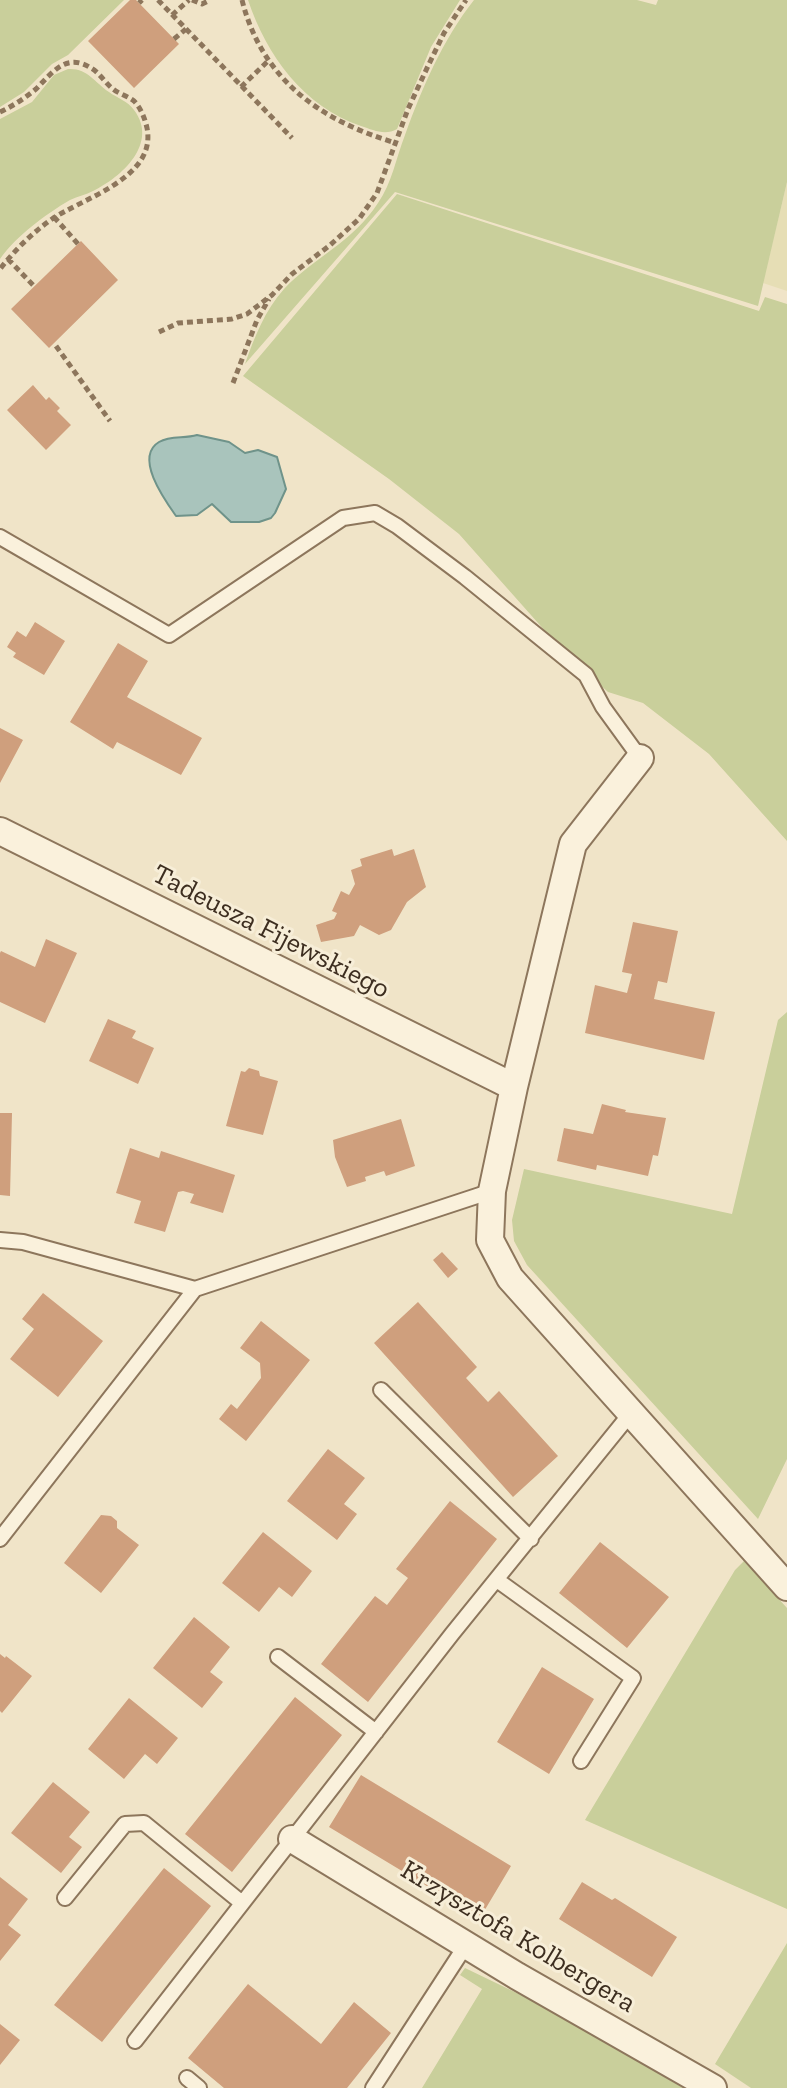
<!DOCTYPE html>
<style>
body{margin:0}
canvas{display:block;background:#f0e4c8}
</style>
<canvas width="787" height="2088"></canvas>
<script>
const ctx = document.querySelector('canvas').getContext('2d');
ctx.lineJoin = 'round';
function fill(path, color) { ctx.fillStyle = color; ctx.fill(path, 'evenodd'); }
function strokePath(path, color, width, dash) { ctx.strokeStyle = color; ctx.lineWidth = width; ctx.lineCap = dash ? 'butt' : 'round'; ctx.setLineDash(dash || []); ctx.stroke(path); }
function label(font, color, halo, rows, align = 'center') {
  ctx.font = font + ' "Zilla Slab",serif'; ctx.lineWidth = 6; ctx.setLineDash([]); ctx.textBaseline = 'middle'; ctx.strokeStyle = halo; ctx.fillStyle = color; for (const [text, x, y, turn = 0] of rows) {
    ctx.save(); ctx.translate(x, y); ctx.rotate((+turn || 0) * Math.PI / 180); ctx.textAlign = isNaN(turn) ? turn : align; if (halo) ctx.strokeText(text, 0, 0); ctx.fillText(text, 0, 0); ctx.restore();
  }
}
fill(new Path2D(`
 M787,182V291L763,283Z`), '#e6deb5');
fill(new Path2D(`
 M0,0H124L68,55L52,64L24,92L0,107Z
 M248,0H460L431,47L397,129C385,136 373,130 361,126C303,106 267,56 248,0Z
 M474,0H637L656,5L658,0H787V182L758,306L395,192L245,364C254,338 265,310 284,289C313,258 353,242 378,203C392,183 396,158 405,135C422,88 443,39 474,0Z
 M68,69C88,68 94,82 109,92C117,98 128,101 134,110C159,143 122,177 93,191C86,195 78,196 70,200C46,214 16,236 0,259V119L32,102L54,75Z
 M397,194L759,311L765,297L787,304V841L709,754L643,703L608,692L562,650L459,534L389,479L243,376Z
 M787,1012V1459L758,1519L527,1265L514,1241L512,1220L524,1169L732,1214L778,1020Z
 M744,1561L787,1608V1909L585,1820L735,1570Z
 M787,1943V2088H751L715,2064Z
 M465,1968L552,2010L683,2088H422L482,1989L460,1975Z`), '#c9cf9b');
const water = new Path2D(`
 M197,435L229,442L245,453L258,450L277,457L286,489L275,513L271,518L259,522H231L212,504L197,515L176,516C164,499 134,457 159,442C171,435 184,439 197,435Z`);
fill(water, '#a9c4bc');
strokePath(water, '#6f938a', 2);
fill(new Path2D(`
 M130,0H136L179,44L134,88L88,41Z
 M81,241L118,280L49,348L11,309Z
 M33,385L46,400L49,397L60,408L57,411L71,425L46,450L7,410Z
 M35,622L65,641L44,675L13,657L16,653L7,647L17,631L26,637Z
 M118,643L148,661L127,697L202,738L181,775L117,742L113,749L70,722Z
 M0,728L23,740L0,783Z
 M392,849L394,856L414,849L426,887L407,902L391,930L379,935L360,925L354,936L321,942L316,925L334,919L337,913L332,911L341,891L349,895L355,884L351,870L362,866L360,859Z
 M633,922L678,931L667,983L658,981L654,999L715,1012L704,1060L585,1033L595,985L627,993L632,974L622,972Z
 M46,939L77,953L45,1023L0,1002V953L1,951L35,967Z
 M108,1019L136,1031L132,1038L154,1048L138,1084L89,1061Z
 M249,1068L259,1071L260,1076L278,1081L263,1135L226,1126L241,1071L245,1072Z
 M602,1104L626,1110L625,1112L666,1118L658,1156L653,1155L648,1176L597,1165L596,1170L557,1161L564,1128L593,1134Z
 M0,1113H12L10,1196L0,1195Z
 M401,1119L415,1166L386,1176L384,1171L365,1177L366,1181L347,1187L335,1157L333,1140Z
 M130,1148L159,1158L161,1151L235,1175L223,1213L190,1203L194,1194L183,1191L178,1192L165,1232L134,1223L141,1201L116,1193Z
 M442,1252L458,1269L448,1278L433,1260Z
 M43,1293L103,1341L58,1397L10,1359L34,1329L22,1319Z
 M418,1302L477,1367L466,1378L488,1402L499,1391L558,1456L513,1497L374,1343Z
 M261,1321L310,1360L246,1441L219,1419L231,1404L237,1409L261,1378L260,1363L240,1348Z
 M328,1449L365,1478L344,1504L357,1514L337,1540L287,1501Z
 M450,1501L497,1539L368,1702L321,1664L375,1596L387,1605L408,1578L396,1569Z
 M101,1515L111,1516L117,1521V1528L139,1545L101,1593L64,1563Z
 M263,1532L312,1571L292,1597L279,1587L259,1612L222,1583Z
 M600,1542L669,1597L627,1648L559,1593Z
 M194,1617L230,1647L210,1672L223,1682L202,1708L153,1668Z
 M0,1654L5,1658L6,1656L32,1676L2,1713L0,1711Z
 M542,1667L594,1699L549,1774L497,1742Z
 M295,1697L342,1735L232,1872L185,1834Z
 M129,1698L178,1738L157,1764L145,1754L124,1779L88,1749Z
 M361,1775L511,1866L480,1918L329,1827Z
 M53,1782L90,1812L69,1837L82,1847L61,1873L11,1833Z
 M164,1868L211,1906L102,2042L54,2005Z
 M0,1877L28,1899L8,1925L21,1935L0,1961Z
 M582,1882L612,1900L615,1898L677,1937L652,1977L559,1919Z
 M248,1984L321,2044L354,2002L391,2033L347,2088H224L188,2058Z
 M0,2024L20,2040L0,2065Z`), '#cf9f7d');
const service = new Path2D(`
 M0,537L169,635L343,518L375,513L397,526L465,577L586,675L603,707L640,758
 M0,1240L23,1242L195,1289L492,1191
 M381,1390L531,1539
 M0,1539L195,1289
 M497,1580L633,1678L581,1761
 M278,1657L376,1732
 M65,1898L125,1824L144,1823L242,1903
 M135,2041L452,1634L631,1413
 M187,2078L199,2088
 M373,2088L466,1945`);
const minor = new Path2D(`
 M640,758L573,844L514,1087L492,1191L490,1240L510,1278L787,1587
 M0,831L514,1087
 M292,1839L517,1976L713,2088`);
strokePath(service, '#8d765c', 18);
strokePath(minor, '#8d765c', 30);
strokePath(new Path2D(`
 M158,0L292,138
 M192,0L202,4L210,0
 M242,0C262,80 321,121 396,143
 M139,3L142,0
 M172,15L189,0
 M174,39L186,29
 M241,87L269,60
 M0,112C13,106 25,98 36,89C52,73 66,52 91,68C100,73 105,83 113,89C119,94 128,96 134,101C141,108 145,119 147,128C157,178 83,198 52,219C32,233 15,250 0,269
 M54,217L78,244
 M8,259L34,286
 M159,332L178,323L232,319L247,314L272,295L292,274L329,246L359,219L377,193L408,109L428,66L444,33L466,0
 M56,346L110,421
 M233,383L257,320L269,299`), '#8d765c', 5, [6, 4]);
strokePath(service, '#faf1dc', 14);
strokePath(minor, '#faf1dc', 26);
label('28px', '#3d2e20', '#f7eed8', [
 ["Tadeusza Fijewskiego",271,932,27],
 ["Krzysztofa Kolbergera",518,1937,31]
]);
</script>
